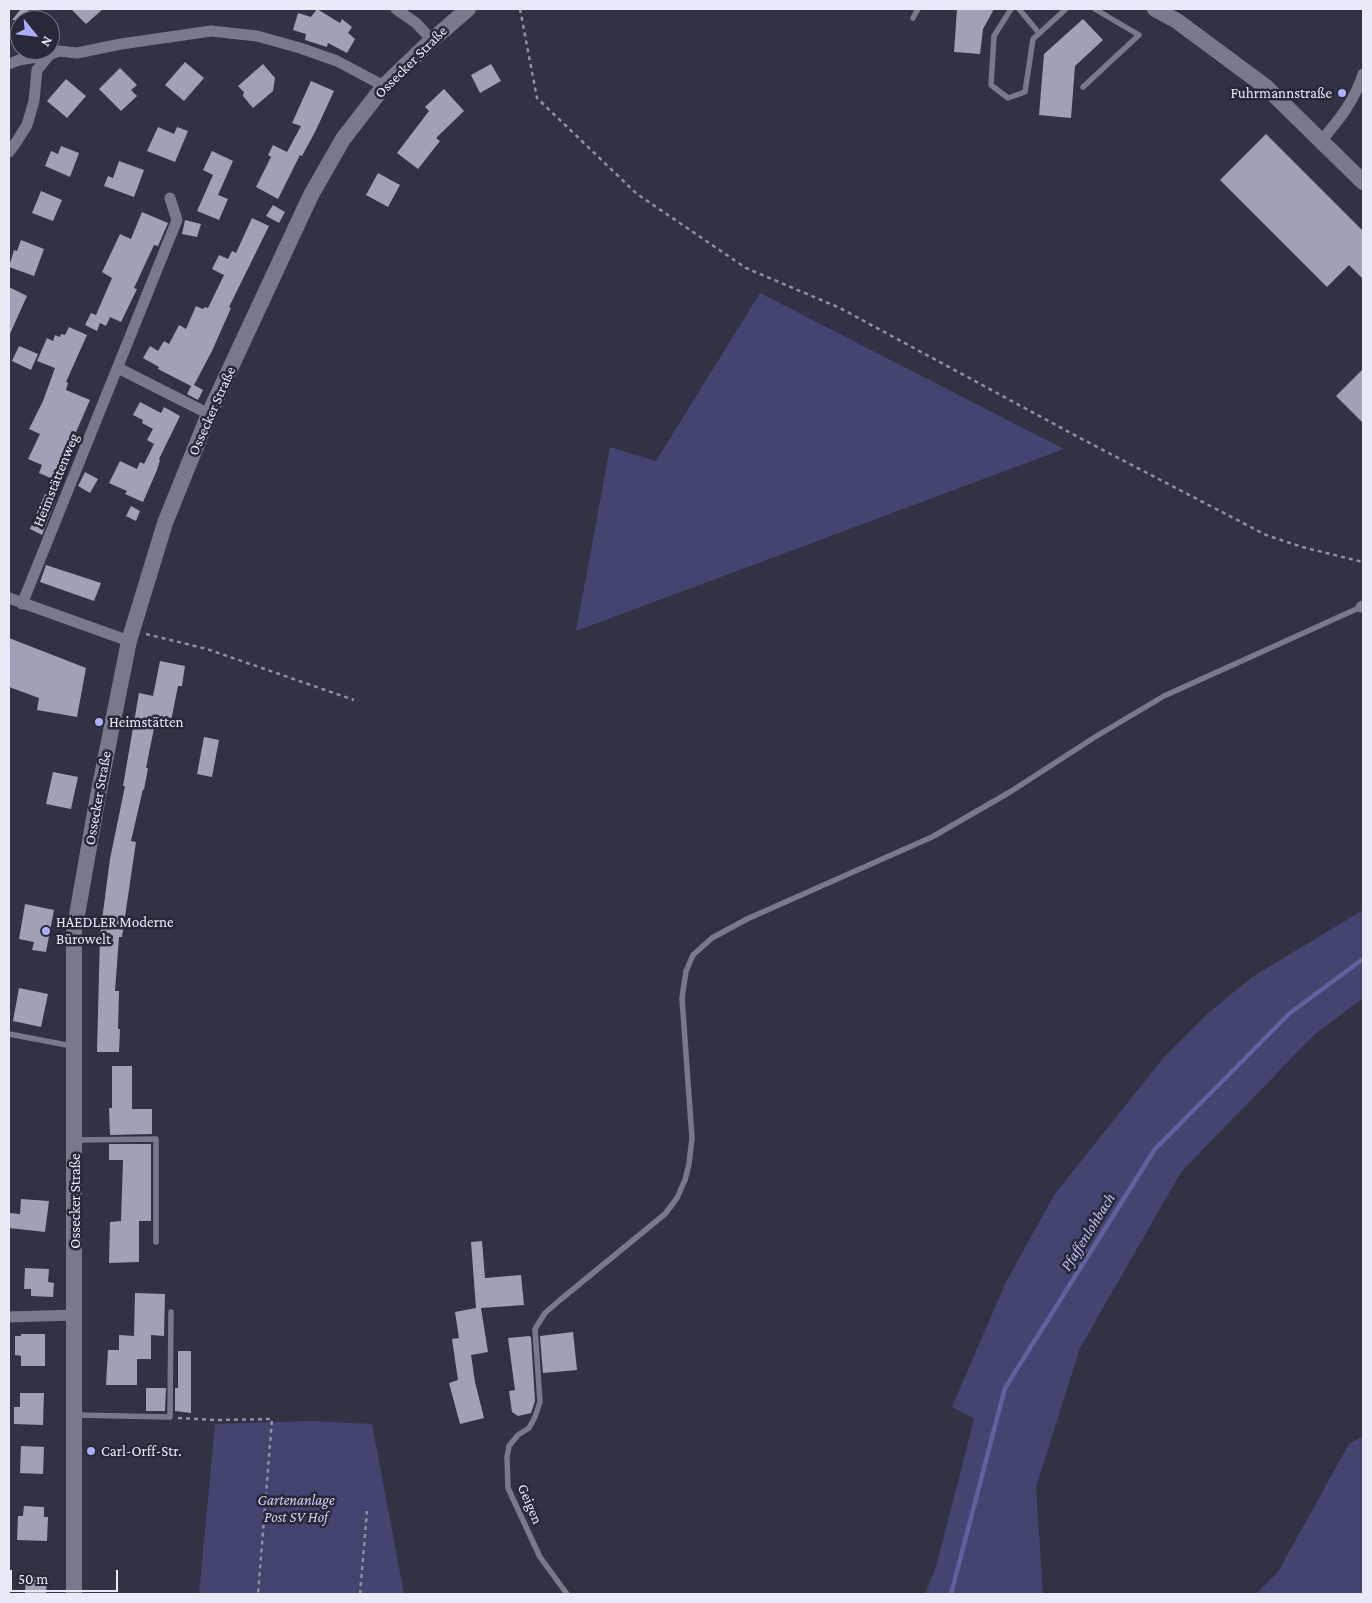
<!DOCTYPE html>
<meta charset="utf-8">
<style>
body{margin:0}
#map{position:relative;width:1372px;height:1603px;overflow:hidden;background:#313243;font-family:"Crimson Pro",serif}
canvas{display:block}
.frame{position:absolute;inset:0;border:10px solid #e9eaf5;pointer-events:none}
.north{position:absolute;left:10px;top:10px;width:50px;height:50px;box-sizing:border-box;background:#272838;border:1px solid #757684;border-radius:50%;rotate:119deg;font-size:14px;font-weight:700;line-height:20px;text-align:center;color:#e9eaf5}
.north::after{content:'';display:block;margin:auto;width:18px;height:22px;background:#adaffb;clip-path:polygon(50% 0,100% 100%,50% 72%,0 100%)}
.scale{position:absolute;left:10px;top:1570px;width:108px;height:22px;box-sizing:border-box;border:2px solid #e9eaf5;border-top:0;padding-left:6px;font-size:15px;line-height:18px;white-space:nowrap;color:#e9eaf5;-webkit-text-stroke:4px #272838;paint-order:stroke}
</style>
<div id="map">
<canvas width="1372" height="1603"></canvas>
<div class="frame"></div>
<div class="north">N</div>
<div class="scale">50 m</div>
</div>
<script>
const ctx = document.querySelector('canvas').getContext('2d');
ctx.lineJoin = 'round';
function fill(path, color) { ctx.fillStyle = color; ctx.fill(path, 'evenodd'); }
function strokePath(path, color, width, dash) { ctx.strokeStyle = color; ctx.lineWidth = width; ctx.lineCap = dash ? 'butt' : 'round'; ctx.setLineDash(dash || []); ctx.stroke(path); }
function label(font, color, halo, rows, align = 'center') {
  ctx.font = font + ' "Crimson Pro",serif'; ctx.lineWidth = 5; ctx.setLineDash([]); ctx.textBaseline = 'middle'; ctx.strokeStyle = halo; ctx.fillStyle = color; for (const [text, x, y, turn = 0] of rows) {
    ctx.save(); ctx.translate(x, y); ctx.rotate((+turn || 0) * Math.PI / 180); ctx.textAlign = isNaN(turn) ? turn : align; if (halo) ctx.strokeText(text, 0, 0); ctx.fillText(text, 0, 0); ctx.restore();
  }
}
fill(new Path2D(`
 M760,293L1064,449L576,631L610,447L656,461Z
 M1363,910V998L1315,1034L1181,1172L1080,1348L1036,1487L1043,1594H925L936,1567L974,1419L952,1407L1006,1282L1054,1195L1164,1057L1206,1015L1252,977Z
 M311,1421L372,1424L404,1594H199L215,1424Z
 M1363,1436V1594H1256L1278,1572L1349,1444Z`), '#43446f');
strokePath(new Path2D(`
 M951,1594L1005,1388L1155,1149L1290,1013L1363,959`), '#61619d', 4.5);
fill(new Path2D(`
 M21,9H27L40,20H12Z
 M71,9H103L86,24Z
 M317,9L340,23L342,19L352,27L348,33L355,39L347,53L328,43L327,47L305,40L306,34L293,30L298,13L311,17Z
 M957,9H994L983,29L980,54L954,52Z
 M1083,19L1103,40L1075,66L1071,118L1039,115L1044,54Z
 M185,62L204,78L184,101L165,85Z
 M263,64L275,78L273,91L253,108L243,96L244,92L238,86Z
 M491,64L501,81L480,93L471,75Z
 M120,68L137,85L131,90L137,96L121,111L99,89Z
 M66,79L86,96L67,118L47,101Z
 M311,81L334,91L315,132L302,156L300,155L278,199L256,187L271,157L268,155L273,145L287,152L301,126L292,123Z
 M444,89L464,111L436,138L440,141L418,169L397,153L429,111L425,107Z
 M158,127L174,134L177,127L188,131L175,162L147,151Z
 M1266,134L1363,231V279L1349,265L1327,287L1220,180Z
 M61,146L79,153L70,177L45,166L51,151L58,154Z
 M212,151L233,161L218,195L228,199L219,220L197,211L213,175L203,170Z
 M119,161L144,170L134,197L104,186L108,176L113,178Z
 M378,173L400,185L388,207L366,195Z
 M41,191L62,200L53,221L32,213Z
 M273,205L285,212L279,223L266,216Z
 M142,212L168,223L158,246L154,245L134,288L137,289L121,322L110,317L106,326L100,323L97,331L85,325L91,313L96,315L112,278L102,272L120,234L131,239Z
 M252,218L269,226L229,307L231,308L212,351L194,385L203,390L198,400L187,394L191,386L158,369L159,367L143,358L150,346L158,351L164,341L169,344L179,325L186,329L196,306L203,309L205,307L208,308L224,275L212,269L219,255L228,259L232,251L236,253Z
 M185,220L201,224L197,237L182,234Z
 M21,240L44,249L34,276L9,267L14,250L17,251Z
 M9,287L27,296L9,336Z
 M69,327L87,335L66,382L68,383L66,390L90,400L55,480L39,473L42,465L28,459L40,434L29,429L43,401L55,368L37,361L47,338L53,341L55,335L60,337L61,334L65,335Z
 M19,346L38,354L31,370L12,361Z
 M1363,369V423L1336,396Z
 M140,402L161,413L164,407L180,416L159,459L160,460L157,470L143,502L125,494L127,491L109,483L120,461L137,469L140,462L144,464L154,444L147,440L153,429L142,423L143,420L133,415Z
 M85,472L98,479L90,493L78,486Z
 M45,494L56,499L42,535L30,529Z
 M131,506L140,511L136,521L126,516Z
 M46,565L101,583L94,601L40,582Z
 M9,638L86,668L77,717L37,710L39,698L9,687Z
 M160,661L185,666L182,686H178L171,721L156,718L146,768H148L144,790L143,789L131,841L136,842L122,937H119L115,991H119L118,1029H120L119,1052H97L100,935L110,859L125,786H123L139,693L153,696Z
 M204,737L219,740L212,777L197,774Z
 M53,772L78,777L71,809L46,804Z
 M25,904L54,910L46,952L32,950L34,942L19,939Z
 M19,988L48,994L41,1027L13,1021Z
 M112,1066H132V1109H152V1134L110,1135L109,1108H112Z
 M109,1144H151V1221H139V1262L109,1263L110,1222L121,1221L123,1160H109Z
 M21,1199L49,1201L45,1232L9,1228V1213L20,1214Z
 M482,1241L485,1278L521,1275L524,1305L481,1308L488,1352L471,1355L475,1382L484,1418L460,1424L449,1383L458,1380L452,1339L459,1338L455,1312L476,1308L471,1242Z
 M25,1268L49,1269L48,1282L54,1283L53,1297L31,1296V1289H24Z
 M135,1293L165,1294L164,1336L151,1335V1359H137V1385H106L108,1350H119V1335L134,1336Z
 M573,1332L577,1370L543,1373L540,1336Z
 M21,1334H45V1366H21V1356L15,1355V1336H21Z
 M529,1336L531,1337L535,1401L531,1413L518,1416L512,1412L509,1391L515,1390L508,1338Z
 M178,1351H191V1413L175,1411V1388H178Z
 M146,1388H166L165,1411H146Z
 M20,1393H44L43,1425L14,1424V1407H20Z
 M21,1446L44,1447L43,1474L20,1473Z
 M24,1506L44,1507V1517H48L47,1541L17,1540L18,1516H23Z
 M26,1576L47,1577L46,1594H25Z`), '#a0a1b7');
strokePath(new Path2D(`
 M520,9L537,98L637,194L746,268L840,308L1080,438L1266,535L1302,547L1363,562
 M146,634L207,649L354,700
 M178,1418L217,1420L272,1419L258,1594
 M360,1594L367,1511`), '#90919f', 2.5, [4, 4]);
strokePath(new Path2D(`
 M1011,9L994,36L991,85L1008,98L1025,92L1033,39L1066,9
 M1019,9L1039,33
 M913,18L918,9
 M1083,87L1139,35L1095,9
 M9,1034L72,1046
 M76,1140L156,1139V1242
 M75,1415L170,1417L171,1312
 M567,1594L540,1557L508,1488L507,1457L509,1446L518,1435L529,1428L535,1417L540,1402L535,1329L545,1313L560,1300L665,1214L677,1198L685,1180L689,1164L692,1138L682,998L686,971L693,955L712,938L747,919L932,837L1010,792L1095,737L1164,696L1361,607`), '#77798d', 5.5);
strokePath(new Path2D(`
 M396,9L416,23L432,40
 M9,64L19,60L49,55L59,51L77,53L121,44L211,31L257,36L300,48L337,61L384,86
 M1321,141C1339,120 1355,100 1363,74
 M9,152L17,141L27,125L34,101L37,70L49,55
 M118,368L209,414
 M9,598L129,641
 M22,604L177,220L170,198
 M1361,607L1363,606
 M9,1317L75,1315`), '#77798d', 11);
strokePath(new Path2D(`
 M1155,9L1177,21L1266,87L1363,182
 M74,1594V932L98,796L129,641L165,523L209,414L311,195L343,139L384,86L432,40L468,9`), '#77798d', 16);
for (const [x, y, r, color] of [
 [1342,93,5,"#adaffb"],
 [99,722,5,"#adaffb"],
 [46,931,5,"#adaffb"],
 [91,1451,5,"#adaffb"]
]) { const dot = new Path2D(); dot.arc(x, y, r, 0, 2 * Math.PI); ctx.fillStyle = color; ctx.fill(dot); strokePath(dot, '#272838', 2); }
label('15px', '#e9eaf5', '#272838', [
 ["Ossecker Straße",411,62,-45],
 ["Ossecker Straße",212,411,-66],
 ["Heimstättenweg",56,480,-68],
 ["Ossecker Straße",98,798,-80],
 ["Ossecker Straße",75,1201,-90],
 ["Geigen",530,1504,67]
]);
label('15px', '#e9eaf5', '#272838', [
 ["Fuhrmannstraße",1332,93,"right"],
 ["Heimstätten",109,722],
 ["HAEDLER Moderne",56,922],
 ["Bürowelt",56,939],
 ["Carl-Orff-Str.",101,1451]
], 'left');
label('italic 15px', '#ced1f5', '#272838', [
 ["Gartenanlage",296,1500],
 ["Post SV Hof",296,1517]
]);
label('italic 16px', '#bcbff4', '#272838', [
 ["Pfaffenlohbach",1088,1232,-58]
]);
</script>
